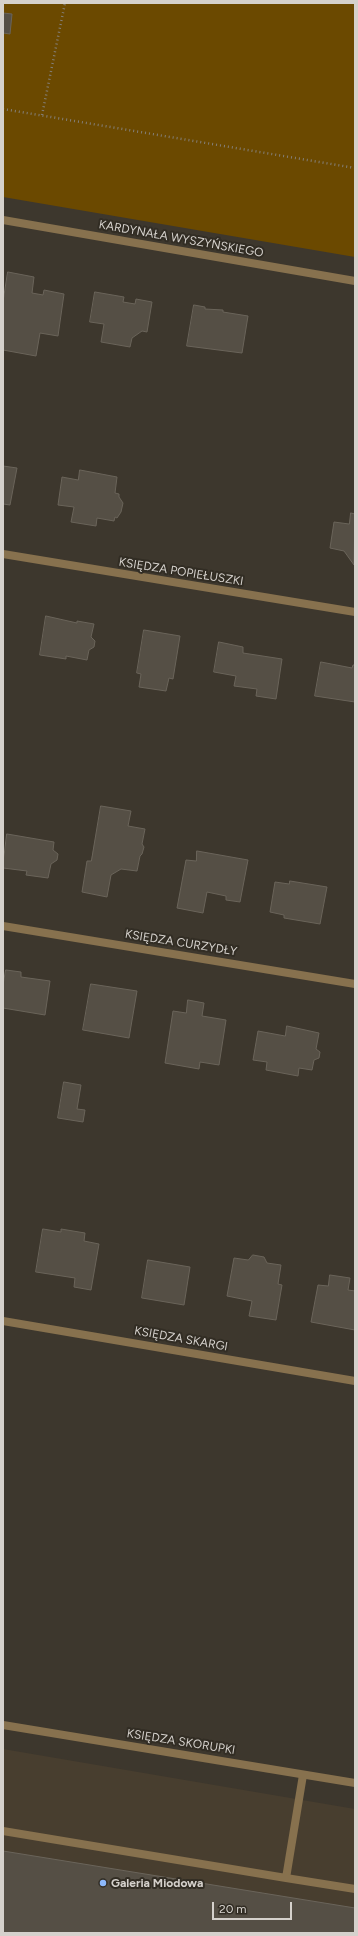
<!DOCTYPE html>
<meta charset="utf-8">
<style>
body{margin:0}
#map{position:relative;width:358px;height:1936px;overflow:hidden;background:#3d372d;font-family:Figtree,sans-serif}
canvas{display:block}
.frame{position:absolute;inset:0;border:4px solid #d5d1cc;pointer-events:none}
.scale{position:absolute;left:212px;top:1902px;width:80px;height:18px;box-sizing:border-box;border:2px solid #d5d1cc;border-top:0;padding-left:5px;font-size:12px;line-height:14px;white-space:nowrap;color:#d5d1cc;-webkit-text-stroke:3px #322d24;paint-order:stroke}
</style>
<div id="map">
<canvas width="358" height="1936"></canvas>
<div class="frame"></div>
<div class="scale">20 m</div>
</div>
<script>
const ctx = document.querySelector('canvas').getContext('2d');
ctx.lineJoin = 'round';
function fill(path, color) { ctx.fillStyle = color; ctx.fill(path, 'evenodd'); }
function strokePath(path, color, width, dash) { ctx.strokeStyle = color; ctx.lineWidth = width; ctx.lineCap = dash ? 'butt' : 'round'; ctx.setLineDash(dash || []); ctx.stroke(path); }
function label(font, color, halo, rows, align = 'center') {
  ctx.font = font + ' Figtree,sans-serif'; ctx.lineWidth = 4; ctx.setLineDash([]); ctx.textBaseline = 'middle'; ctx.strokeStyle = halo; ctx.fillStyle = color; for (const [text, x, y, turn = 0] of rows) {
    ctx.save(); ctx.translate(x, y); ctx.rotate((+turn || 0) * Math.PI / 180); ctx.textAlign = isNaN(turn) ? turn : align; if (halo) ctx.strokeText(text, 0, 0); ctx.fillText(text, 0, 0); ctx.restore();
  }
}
fill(new Path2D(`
 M3,1749L355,1809V1933H3Z`), '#483e2f');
fill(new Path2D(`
 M3,3H355V257L3,197Z`), '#6b4900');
const building = new Path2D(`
 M3,13L12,14L10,34L3,33Z
 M8,272L34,277L32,293L43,295L44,290L64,294L58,336L40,333L36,356L3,350V302Z
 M95,292L124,297L123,302L135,304L136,299L152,302L147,332L142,331L132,338L130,347L101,342L104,324L90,322Z
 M194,305L205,307V309L223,310V312L248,316L242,353L187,346Z
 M3,466L17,468L10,505L3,504Z
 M80,470L117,477L115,493L119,494V497L123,503L121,512L117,518L115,517L114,521L97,518L96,526L71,522L74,507L58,505L62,477L78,480Z
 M351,513L355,514L354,565L344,551L330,548L334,522L349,524Z
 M46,616L77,623V621L94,624L91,637L95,641L94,647L89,650L87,660L66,656V659L40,655Z
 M144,630L180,636L173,679L169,678L166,691L139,687L141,674L137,673Z
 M219,642L243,647V653L282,659L276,699L256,696L257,689L234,686L236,676L214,672Z
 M321,662L352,668L353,665H355V702L315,696Z
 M101,806L131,811L128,826L145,829L142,844L144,847L142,854L140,856L137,871L121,869L111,875L107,897L82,892L87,861H91Z
 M7,834L54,842L53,850L58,854L57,860L51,864L48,878L26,875L27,871L3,868Z
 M197,851L248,860L240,902L226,900V896L207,892L203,913L177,908L186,860L196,861Z
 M290,881L327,887L320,924L284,918V915L270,912L275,882L289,884Z
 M6,970L21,972V977L50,981L45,1015L3,1008V985Z
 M91,984L137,991L129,1038L83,1030Z
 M188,1000L204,1003L202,1016L226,1020L219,1065L200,1062L199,1069L165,1063L173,1011L186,1013Z
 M287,1026L319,1033L316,1049L320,1052L319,1058L314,1060L312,1070L299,1068L298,1076L266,1070L267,1062L253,1060L258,1031L285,1036Z
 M64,1082L81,1085L77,1109L85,1110L83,1122L58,1118Z
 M43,1229L61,1232V1229L85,1233L84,1241L99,1244L91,1290L74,1287L75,1278L36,1272Z
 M253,1255L264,1257L267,1263L281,1265L278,1284L282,1285L276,1320L249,1316L252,1301L227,1296L234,1258L248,1260Z
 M148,1260L190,1267L184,1305L142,1298Z
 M330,1275L350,1278L348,1290L355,1291V1330L311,1322L318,1285L328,1286Z
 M3,1851L355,1908V1933H3Z`);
fill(building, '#554f45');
strokePath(building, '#6a645a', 1);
strokePath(new Path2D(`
 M3,109L355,168
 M42,115L65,3`), '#847f77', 2.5, [1, 3]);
strokePath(new Path2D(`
 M303,1775L286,1878L355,1889
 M3,1831L286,1878`), '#87714e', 8);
strokePath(new Path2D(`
 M3,220L355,281
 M3,554L355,612
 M3,926L355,984
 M3,1321L355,1381
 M3,1725L355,1783`), '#87714e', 8);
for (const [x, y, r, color] of [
 [103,1883,4,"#8db9fc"]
]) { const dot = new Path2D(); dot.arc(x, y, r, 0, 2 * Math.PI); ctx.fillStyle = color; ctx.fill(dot); strokePath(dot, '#322d24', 1.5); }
label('12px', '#d5d1cc', '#322d24', [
 ["KARDYNAŁA WYSZYŃSKIEGO",181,239,10],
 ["KSIĘDZA POPIEŁUSZKI",181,572,9],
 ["KSIĘDZA CURZYDŁY",181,943,9],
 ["KSIĘDZA SKARGI",181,1339,10],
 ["KSIĘDZA SKORUPKI",181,1742,9]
]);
label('bold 12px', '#d5d1cc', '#322d24', [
 ["Galeria Miodowa",111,1883]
], 'left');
</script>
